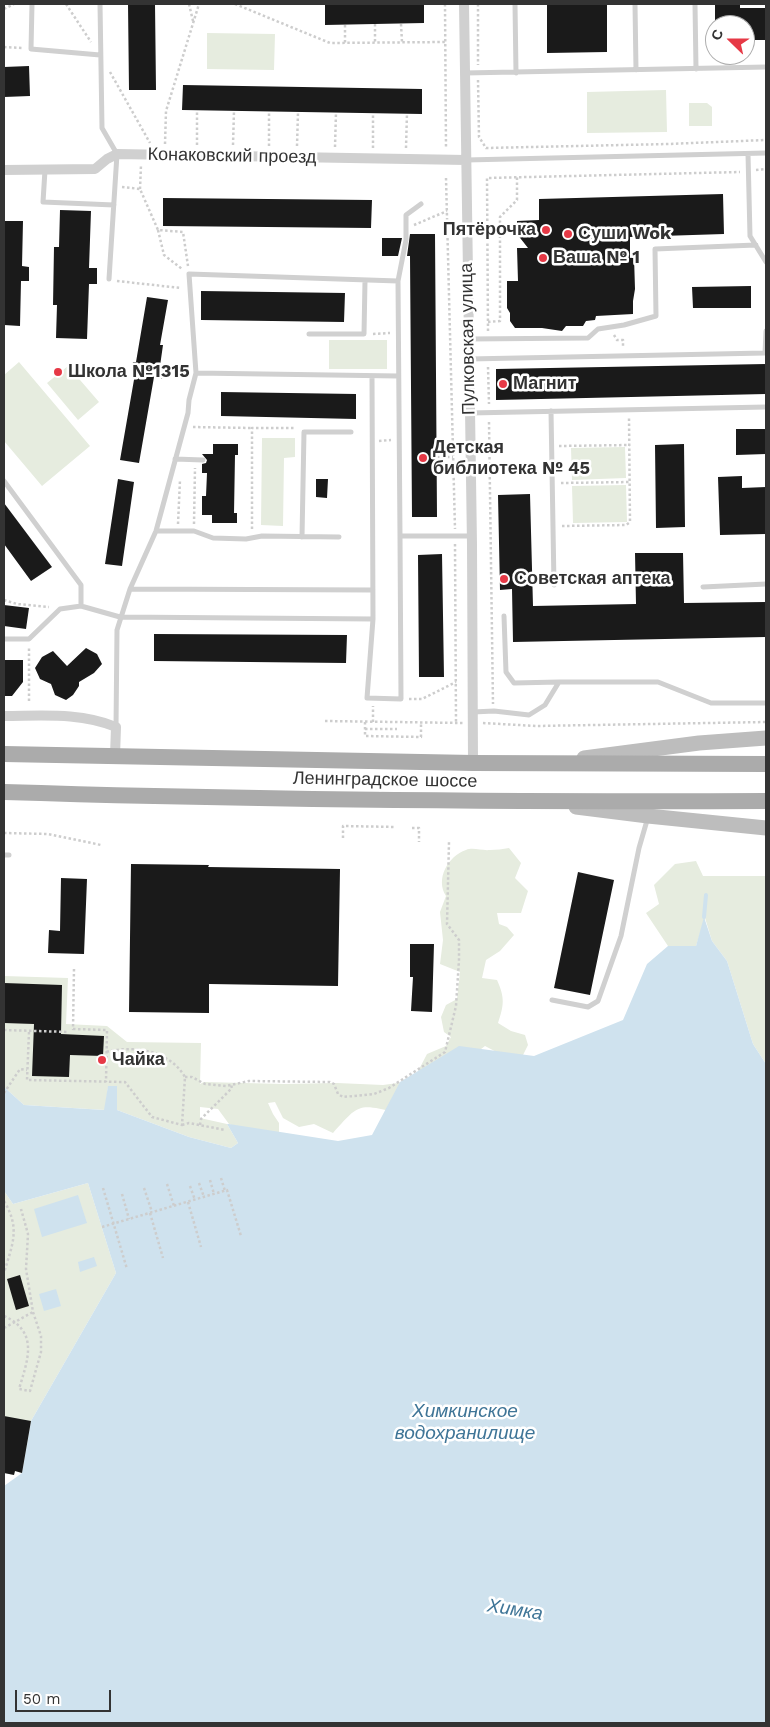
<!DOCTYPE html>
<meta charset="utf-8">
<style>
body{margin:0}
#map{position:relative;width:770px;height:1727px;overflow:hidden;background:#fff;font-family:"Work Sans",sans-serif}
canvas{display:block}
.frame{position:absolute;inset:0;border:5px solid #333;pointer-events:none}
.north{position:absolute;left:705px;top:15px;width:50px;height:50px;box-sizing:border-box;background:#fff;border:1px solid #adadad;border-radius:50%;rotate:292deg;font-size:14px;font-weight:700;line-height:20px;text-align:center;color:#333}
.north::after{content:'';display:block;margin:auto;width:18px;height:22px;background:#e63946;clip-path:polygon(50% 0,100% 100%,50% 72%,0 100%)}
.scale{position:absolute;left:15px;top:1690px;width:96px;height:22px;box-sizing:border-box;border:2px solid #333;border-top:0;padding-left:6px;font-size:15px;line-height:18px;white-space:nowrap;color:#333;-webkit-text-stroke:4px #fff;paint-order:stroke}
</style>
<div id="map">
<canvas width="770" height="1727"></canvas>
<div class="frame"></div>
<div class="north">С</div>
<div class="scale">50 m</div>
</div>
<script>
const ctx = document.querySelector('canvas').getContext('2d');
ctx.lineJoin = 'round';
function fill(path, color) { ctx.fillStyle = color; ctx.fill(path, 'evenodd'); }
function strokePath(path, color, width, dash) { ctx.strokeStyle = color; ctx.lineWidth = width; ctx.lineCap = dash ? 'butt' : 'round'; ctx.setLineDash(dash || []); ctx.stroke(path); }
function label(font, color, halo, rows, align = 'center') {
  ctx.font = font + ' "Work Sans",sans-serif'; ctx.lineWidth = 5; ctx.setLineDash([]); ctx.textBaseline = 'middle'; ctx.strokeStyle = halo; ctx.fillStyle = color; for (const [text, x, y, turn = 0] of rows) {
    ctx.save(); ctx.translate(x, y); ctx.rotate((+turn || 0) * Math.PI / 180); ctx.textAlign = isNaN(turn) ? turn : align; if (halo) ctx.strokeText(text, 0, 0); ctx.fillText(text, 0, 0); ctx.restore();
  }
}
fill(new Path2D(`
 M207,33L275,34L274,70L207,69Z
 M666,90L667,132L587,133V92Z
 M689,103H707L712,107V126H689Z
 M329,340H387V369H329Z
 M19,362L90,446L42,486L4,441V375Z
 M68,366L99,402L78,420L47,383Z
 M262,438H295V457L284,458L283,526L261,525Z
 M625,447L626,478L572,480L571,448Z
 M626,485L627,522L573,523L572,486Z
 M509,848L521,863L515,878L528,891L521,913H497L499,924L507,927L514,935L500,951L486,960L482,978L497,980C505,998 504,1005 498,1023L511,1031L525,1035L528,1045L523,1055L506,1057L485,1046L397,1113C358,1103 359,1104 333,1133L314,1124L299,1127L283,1118L275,1102L268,1103L273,1114L279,1123V1136L246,1130L229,1124L218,1109L200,1107V1118L227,1124L238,1143L231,1148L189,1137L117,1110L116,1086L108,1087L105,1110L24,1105L4,1087V976L68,978L66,1024L107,1026L127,1042L201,1043L200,1084L204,1082L284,1084L337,1083L383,1085L413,1081L427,1054L446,1046L451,1037L444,1032L441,1017L446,1005L457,999L460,972L440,964L443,940L440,912L446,896C435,879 448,856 466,850C473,847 482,851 490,850C496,850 503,849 509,848Z
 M696,861L703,876H766V1064L753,1044L727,961L712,941L705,918L696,946H668L646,913L659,904L654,885L675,864Z
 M88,1183L116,1273L31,1421L22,1473L15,1471L14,1475L4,1473V1191L13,1204Z`), '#e6ecdf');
fill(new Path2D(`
 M704,917L712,941L727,961L753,1044L766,1064V1723H4V1486L22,1473L31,1421L116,1273L88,1183L13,1204L4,1191V1087L24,1105L104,1110L108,1086H117V1110L189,1137L231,1148L238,1143L227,1124H229L338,1141L372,1135L400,1082L459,1046L534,1056L623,1020L647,964L668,946H696Z
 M78,1195L87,1223L42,1237L34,1209Z
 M94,1257L97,1266L80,1272L78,1262Z
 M56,1289L61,1306L44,1311L39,1294Z`), '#cfe2ee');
strokePath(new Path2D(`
 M704,917L706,895`), '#cfe2ee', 4);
fill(new Path2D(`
 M128,4H155L156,90H129Z
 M325,4H424V23L325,25Z
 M547,4H607V52L547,53Z
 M715,4H740V8H766V40H745V25H715Z
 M29,66L30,96L4,97V67Z
 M183,85L422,89V114L182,110Z
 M723,194L724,234L630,237V258L634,257L635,289L633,301V314L596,316L595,320L586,321L583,326H566L562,331L542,328H515L510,321V313L507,308V281H518L517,248H528L517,234V221L539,220V199Z
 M163,198L372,200L371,228L163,226Z
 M60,210L91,211L89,268H97V284H89L87,339L56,338L57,305H53L54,247H59Z
 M4,221H23L22,266L29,267V281H21L20,326L4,325Z
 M410,234H435L437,517H412L410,256H407Z
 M382,238H402L398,256H382Z
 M751,286V308H693L692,287Z
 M201,291L345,293L344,322L201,320Z
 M147,297L168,300L160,345H163L160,366L164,367L162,379L154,377L139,463L120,460L135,374L131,373L133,362H136Z
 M766,364V394L496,400V369Z
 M221,392L356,394V419L221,416Z
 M736,429H766V454L736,455Z
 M213,444H238V455H235L234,513H237V523H212V515H202V496H206L207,473H202V464L206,463L207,460L202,454H213Z
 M684,444L685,527L656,528L655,445Z
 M742,476V488L766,487V534L720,535L718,477Z
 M118,479L134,482L122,566L105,564Z
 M316,479H328L327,498L316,497Z
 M530,494L533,606L636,604L635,553H683L684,603L766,602V637L513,642L512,589L500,590L498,495Z
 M4,503L52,567L31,581L4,544Z
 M442,554L444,677H419L418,555Z
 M4,605L29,608L26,629L4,626Z
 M154,634L347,635L346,663L154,661Z
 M86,648L97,654L102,664L94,673L79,682V686L73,695L66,700L55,695L51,684L40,679L35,668L42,657L53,651L67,666Z
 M4,660H23V682L12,696H4Z
 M131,864L209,865L208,867L340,869L338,986L209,984V1013L129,1012Z
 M578,872L614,880L590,995L554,988Z
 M61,878L87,879L84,954L48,953L49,930L60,931Z
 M410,944H434L432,1012L411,1011L413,977H410Z
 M4,983L62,985L61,1034L104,1036L103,1056L70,1055L69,1077L32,1076L34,1024L4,1023Z
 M20,1275L29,1306L16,1310L7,1279Z
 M4,1416L31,1421L22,1473L15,1471L14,1475L4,1473Z`), '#1a1a1a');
strokePath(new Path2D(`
 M66,4L91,42
 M189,4L193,21
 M235,4L330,43L445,42
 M445,4L446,149
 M478,4V65
 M4,9L14,4
 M375,24V43
 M401,24L402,42
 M345,25V44
 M4,47L22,48
 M110,72L150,143
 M478,80L479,137L486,148L668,144L766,140
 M165,144L166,111L199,4
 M197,145V110
 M233,145L234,111
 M269,146V111
 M297,146L298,112
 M335,147L336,112
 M373,148V113
 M406,148L407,113
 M756,170L766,169
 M446,178L455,529
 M122,187L140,189L158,230L183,232L188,266
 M140,189L141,165
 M414,225L447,211
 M158,230L164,255L182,269
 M117,281L181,288
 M488,322L500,321V217L517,200V177
 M488,331L487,178L740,172
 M373,334L390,333
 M614,335L617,340H623V347
 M488,367L489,404
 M489,422L493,704
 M193,427L252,428
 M379,441L391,440
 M559,446L630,445
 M437,457H453
 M561,483L630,482
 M178,524L180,480
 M194,524L195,468
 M562,526L626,525L630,522L629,417
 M252,529V428H296
 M455,544L456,723
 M4,600L17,604L49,607
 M409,699H422L456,682
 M29,701V647
 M325,721L463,723
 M365,722V736L421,737V723
 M373,722V706
 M483,723L536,726L766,722
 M365,729H397
 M412,828H419V842
 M4,833L48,834L101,845
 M343,838V826L396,827
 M74,969L73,1029L107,1030L106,1082
 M4,1030L69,1032
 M29,1032L27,1080L125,1082L152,1117L182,1125L185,1077C169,1050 134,1045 106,1052
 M185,1077H192L205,1084L226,1086L249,1081L330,1082L334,1084L338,1094L343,1097L374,1094L389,1088L445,1052L456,1006L459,960V940L447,924L449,842
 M4,1093L20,1069L27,1070
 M182,1125L189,1123L225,1130
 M200,1125L201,1119L232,1088L231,1085
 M221,1178L225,1191
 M210,1180L214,1194
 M199,1183L204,1197
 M167,1184L174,1206
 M190,1186L195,1200
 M103,1188L127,1269
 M144,1188L152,1212
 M122,1194L129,1219
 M4,1201C21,1229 12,1245 4,1273
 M188,1202L201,1247
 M150,1213L163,1258
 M102,1227L227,1190L241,1236
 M4,1316C39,1332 28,1359 19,1389L30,1391L41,1352V1336L33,1312L26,1269L28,1234L21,1209
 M4,1328L33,1312`), '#cdcdcd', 2.5, [2.5, 2.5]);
strokePath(new Path2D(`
 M32,4L31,49L100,55
 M100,4L102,128L117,154L109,279
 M515,4L516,73
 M635,4L636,70
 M695,4L696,69
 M465,73L766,67
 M748,154L750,236L766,262
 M466,160L766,153
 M45,170L43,202L114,205
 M398,281L406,240V215L421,204
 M309,334H364L365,281
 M469,339L588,338L598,329L624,325L656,316L655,249L756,245
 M469,359L765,353L766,331
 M196,373L398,376
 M372,376L373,619L367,698L401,699L400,536
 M551,411L554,585
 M470,413L766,407
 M175,459L203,460
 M4,481L81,585V606
 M156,531H194L213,538L246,539L262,536L339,537
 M302,537L304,432H351
 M703,587L766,584
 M130,589L373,590
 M504,616L506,672L514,683L559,682
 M4,639H29L60,609L81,606L120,617L373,619
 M473,712L494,711L529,715L545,705L559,682H658L711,703H766
 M116,727L117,630L130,589L156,531L188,413L189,400L196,373L189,274L398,281L400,536H472
 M4,855H9
 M552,1000L588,1007L598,1001L621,936L639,848L648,817`), '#d0d0d0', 5);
strokePath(new Path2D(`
 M464,4L472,545L473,763
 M4,170L95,169L107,159L117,154L466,160
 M4,716C41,716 80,712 116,727L115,756`), '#d0d0d0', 10);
strokePath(new Path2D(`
 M584,758L699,743L766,738
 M576,807L648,816L766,828`), '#bdbdbd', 15);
strokePath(new Path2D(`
 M4,754L473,763L766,764
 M4,792C258,800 512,802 766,801`), '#ababab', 16);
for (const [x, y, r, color] of [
 [546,230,5,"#e63946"],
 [568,234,5,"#e63946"],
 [543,258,5,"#e63946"],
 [58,372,5,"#e63946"],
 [503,384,5,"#e63946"],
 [423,458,5,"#e63946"],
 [504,579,5,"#e63946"],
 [102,1060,5,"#e63946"]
]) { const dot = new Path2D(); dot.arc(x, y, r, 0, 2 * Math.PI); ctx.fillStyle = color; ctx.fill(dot); strokePath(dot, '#fff', 2); }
label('18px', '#333', '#fff', [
 ["Конаковский проезд",232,156,1],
 ["Пулковская улица",468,339,-91],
 ["Ленинградское шоссе",385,780,1]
]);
label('bold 18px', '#333', '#fff', [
 ["Пятёрочка",536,230,"right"],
 ["Суши Wok",578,234],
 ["Ваша № 1",553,258],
 ["Школа №1315",68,372],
 ["Магнит",513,384],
 ["Детская",433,448],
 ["библиотека № 45",433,469],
 ["Советская аптека",514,579],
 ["Чайка",112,1060]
], 'left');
label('italic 19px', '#3f7597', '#fff', [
 ["Химкинское",465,1411],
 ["водохранилище",465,1433],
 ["Химка",515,1610,9]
]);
</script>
